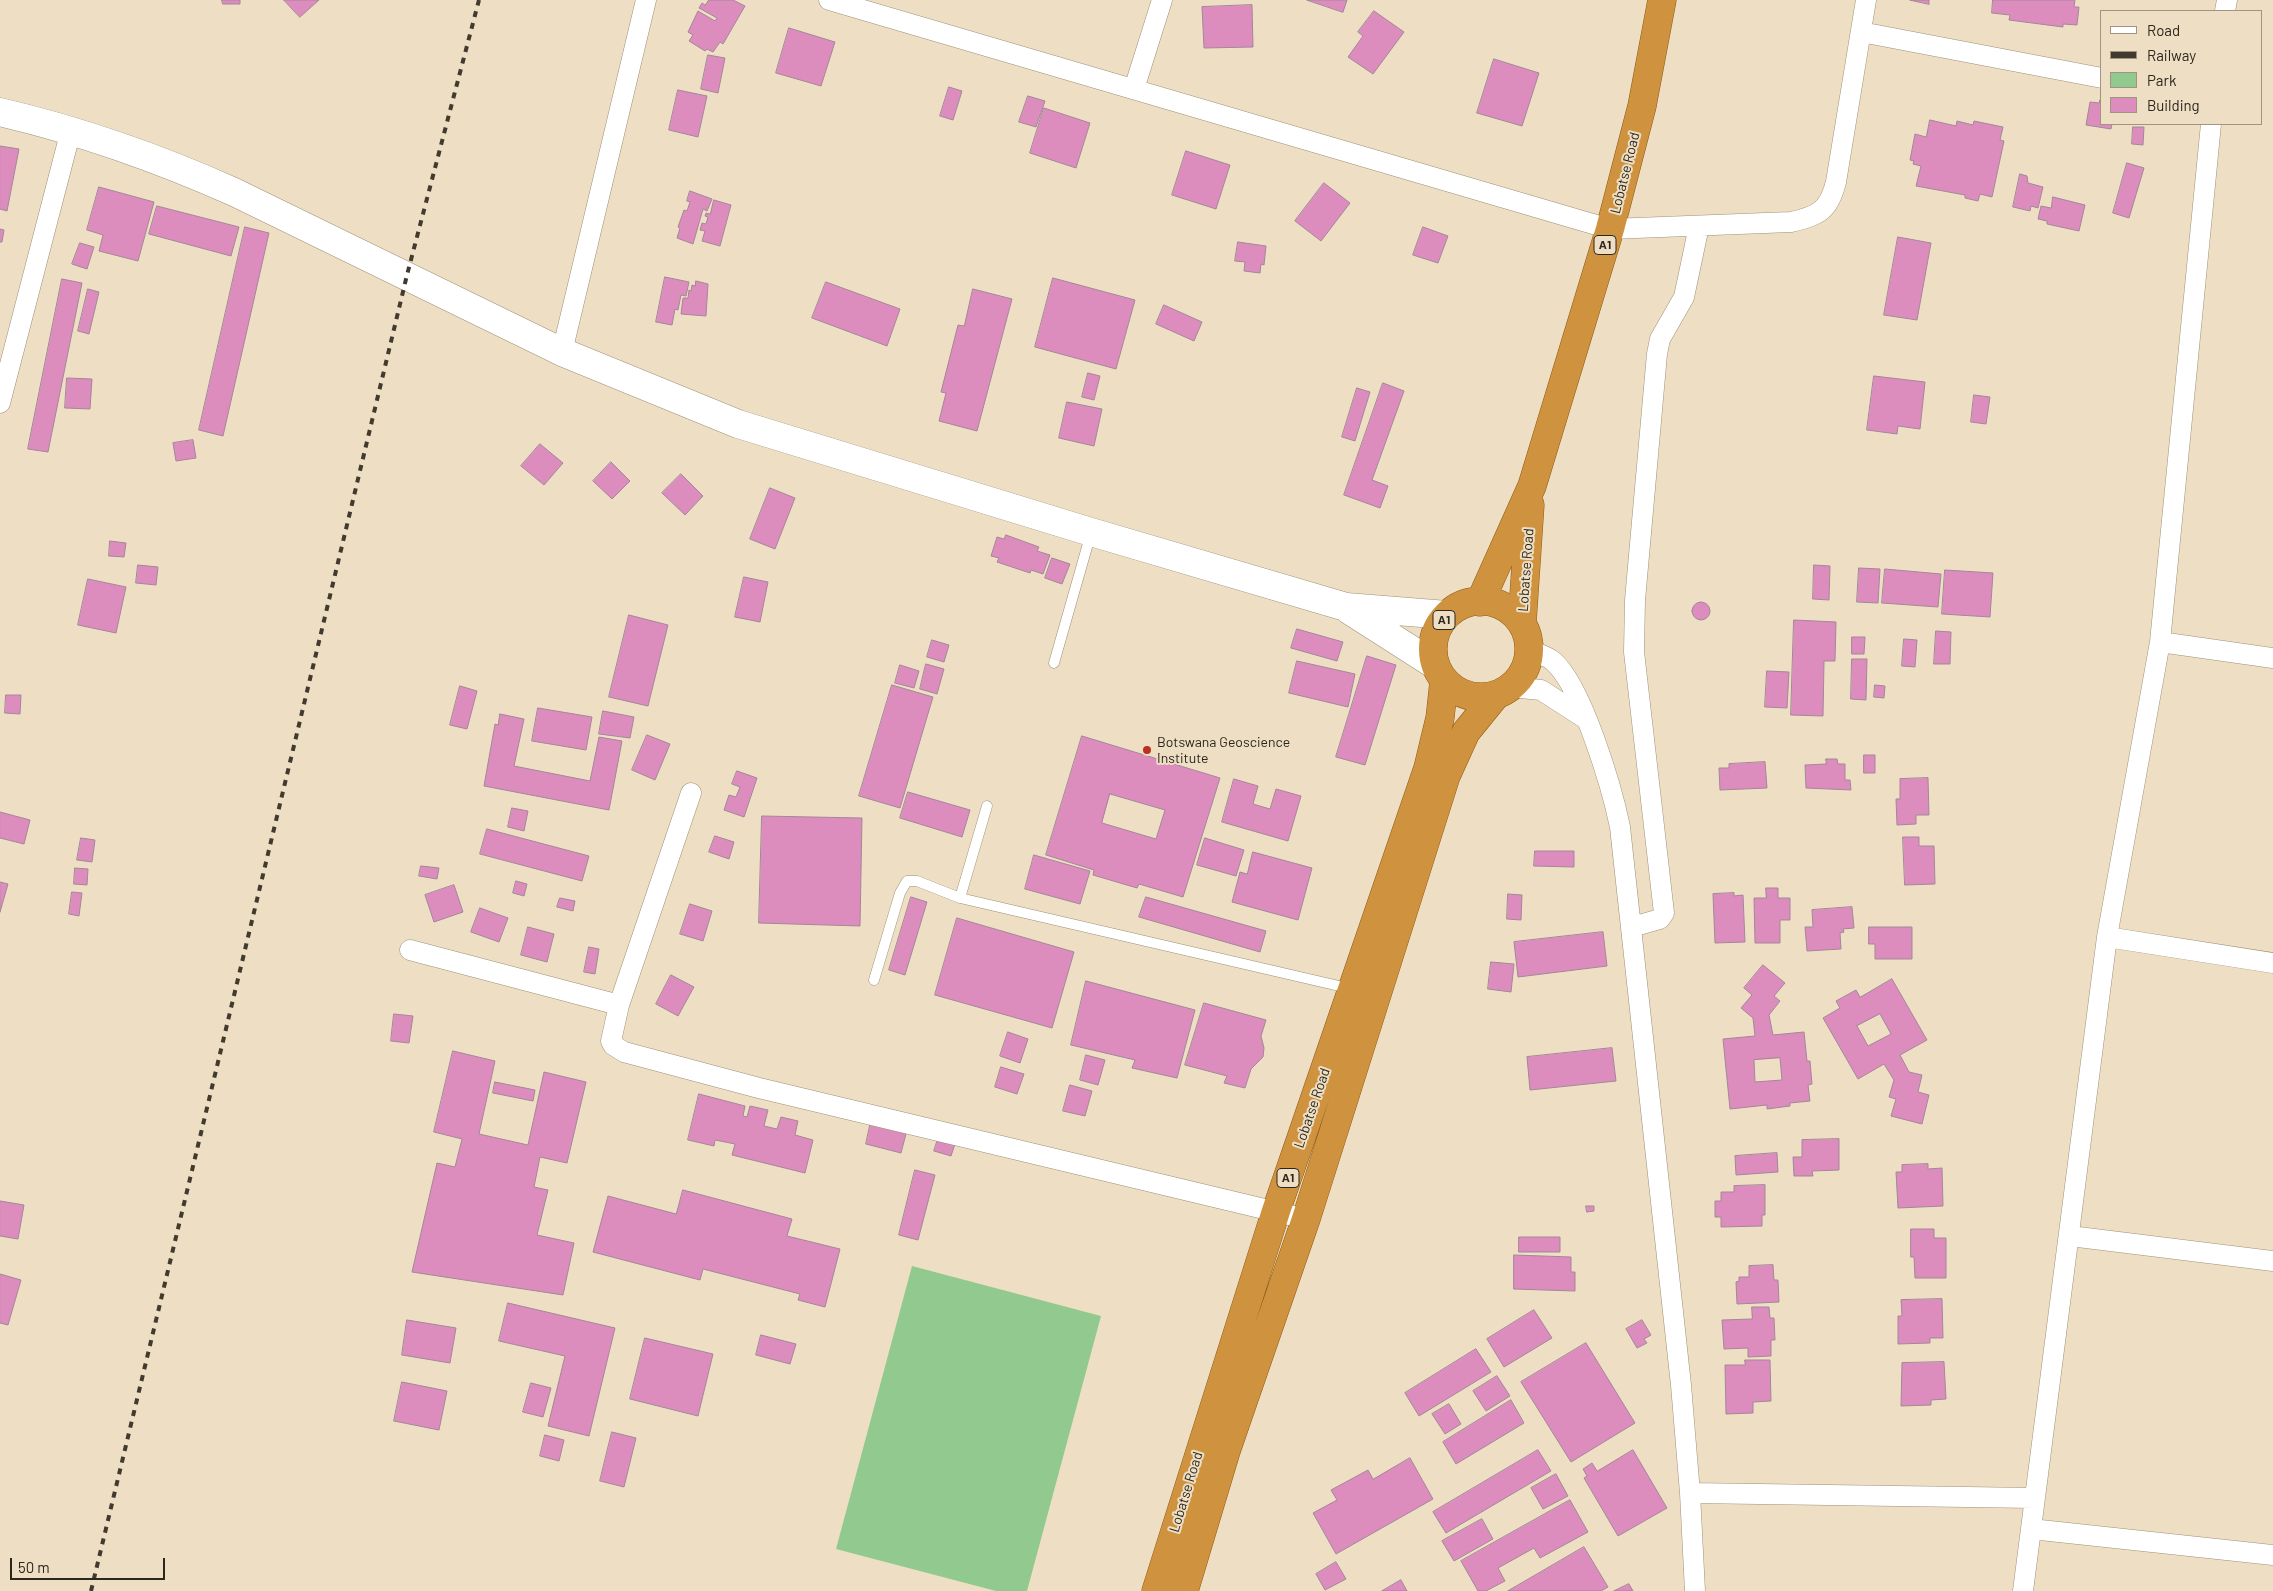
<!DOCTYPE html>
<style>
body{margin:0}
#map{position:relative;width:2273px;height:1591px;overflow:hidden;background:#eedfc4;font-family:Barlow,sans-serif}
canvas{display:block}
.legend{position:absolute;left:2100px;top:10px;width:162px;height:115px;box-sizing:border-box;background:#eedfc4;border:1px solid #a09581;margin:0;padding:6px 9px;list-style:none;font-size:15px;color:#2c271d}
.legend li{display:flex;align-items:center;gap:10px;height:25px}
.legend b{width:25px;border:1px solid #a09581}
.scale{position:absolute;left:10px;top:1558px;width:155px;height:22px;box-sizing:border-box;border:2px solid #2c271d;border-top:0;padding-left:6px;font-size:15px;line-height:18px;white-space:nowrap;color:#2c271d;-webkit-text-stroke:4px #eedfc4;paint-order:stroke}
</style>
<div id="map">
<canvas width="2273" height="1591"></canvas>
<ul class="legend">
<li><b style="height:6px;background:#fff"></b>Road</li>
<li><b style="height:6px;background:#413b2f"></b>Railway</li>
<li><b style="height:14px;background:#92c98f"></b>Park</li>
<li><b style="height:14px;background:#dc8dbe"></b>Building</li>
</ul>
<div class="scale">50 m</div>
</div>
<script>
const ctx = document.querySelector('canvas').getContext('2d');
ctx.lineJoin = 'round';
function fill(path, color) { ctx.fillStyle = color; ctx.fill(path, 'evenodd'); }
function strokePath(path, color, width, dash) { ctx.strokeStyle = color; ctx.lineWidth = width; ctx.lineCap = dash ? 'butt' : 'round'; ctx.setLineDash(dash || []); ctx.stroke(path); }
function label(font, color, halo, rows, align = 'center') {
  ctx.font = font + ' Barlow,sans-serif'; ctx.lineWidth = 4; ctx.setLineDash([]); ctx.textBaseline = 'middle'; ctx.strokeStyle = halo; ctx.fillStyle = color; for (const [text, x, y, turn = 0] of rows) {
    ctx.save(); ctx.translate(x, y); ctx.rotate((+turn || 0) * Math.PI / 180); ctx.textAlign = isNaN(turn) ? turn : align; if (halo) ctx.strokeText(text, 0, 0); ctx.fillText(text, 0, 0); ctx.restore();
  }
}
fill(new Path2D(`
 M912,1266L1101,1316L1027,1591H996L836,1549Z`), '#92c98f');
const building = new Path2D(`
 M222,0H240V4H223Z
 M284,0H319L300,17Z
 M709,0H733L745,6L723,44L720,42L713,52L707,49L705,51L689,41L693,35L688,32L698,11L715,21L717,18L699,8L702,3L705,5Z
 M1307,0H1347L1343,12Z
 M1910,0H1929V4Z
 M1993,0H2075L2074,7H2079L2077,25L2063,24V27L2009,20L2010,15L1992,13Z
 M1252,5L1253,47L1204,48L1202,7Z
 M1374,11L1404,32L1373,74L1348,57L1363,36L1358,32Z
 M789,28L835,42L821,86L776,73Z
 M708,55L725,58L718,93L701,89Z
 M1494,59L1539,73L1522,126L1477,113Z
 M949,87L962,91L953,120L940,116Z
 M678,90L707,96L698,137L669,130Z
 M1028,96L1045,101L1036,127L1019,122Z
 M2100,100H2102V124H2112L2111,129L2086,125L2090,102L2099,103Z
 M1044,108L1090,123L1076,168L1030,153Z
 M1930,120L1956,126L1957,121L1973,125L1974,121L2003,127L2000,140L2004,141L1992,197L1980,194L1978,201L1965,198V195L1916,186L1921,166L1913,164L1914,161L1910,160L1915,134L1926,137Z
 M2133,127H2144L2143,145L2132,144Z
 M0,146L19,149L7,211L0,209Z
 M1186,151L1230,165L1216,209L1172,195Z
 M2127,163L2144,168L2129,218L2113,213Z
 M2020,174L2027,176L2028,183L2043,187L2038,208L2031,206L2030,211L2013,207Z
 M1324,183L1350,203L1321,241L1295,221Z
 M99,187L154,202L138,261L99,251L103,235L87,230Z
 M690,191L712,199L707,211L703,209L693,244L677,238L680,228L678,227L684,210L687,211L690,202L687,201Z
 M2053,197L2085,205L2079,231L2047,224V221L2038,219L2041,206L2051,208Z
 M714,200L731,205L720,246L702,241L705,231L700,230L702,223L706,224L708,217L705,216L706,213L710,214Z
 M157,206L239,227L231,256L149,234Z
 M245,227L269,233L223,436L199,430Z
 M1423,227L1448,236L1438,263L1413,255Z
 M0,229L4,230L2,242H0Z
 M1898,237L1931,243L1917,320L1884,315Z
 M1238,242L1266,246L1264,265L1261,264L1260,273L1244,271L1245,262L1235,261Z
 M80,243L94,247L87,269L72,264Z
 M665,277L689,282L686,296L681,295L678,310L675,309L672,325L656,322Z
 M1053,278L1135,300L1116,369L1035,347Z
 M62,279L82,283L48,452L28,449Z
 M696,281L708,284L706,316L681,314L683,298H688L689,290L691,291L692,285L695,286Z
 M826,282L900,309L887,346L812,318Z
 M88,289L99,292L89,334L78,331Z
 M973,289L1012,299L977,431L939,421L946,393L941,392L958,325L964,326Z
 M1164,305L1202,322L1194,341L1156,324Z
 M1088,373L1100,376L1094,400L1082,397Z
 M1874,376L1925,382L1920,429L1898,426L1897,434L1867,430Z
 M67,378L92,379L90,409L65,408Z
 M1383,383L1404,391L1372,480L1388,486L1380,508L1344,495Z
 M1357,388L1370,392L1355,441L1342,437Z
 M1974,395L1990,397L1986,424L1971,422Z
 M1067,402L1102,409L1094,446L1059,438Z
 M193,440L196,458L176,461L173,443Z
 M540,444L563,463L544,485L521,466Z
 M611,462L630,481L612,499L593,481Z
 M681,474L703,496L685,515L662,493Z
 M770,488L795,498L775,549L750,539Z
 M1006,535L1039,547L1037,551L1050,555L1043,574L1031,570L1030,573L997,562L999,558L991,556L997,537L1004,539Z
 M110,541L126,543L124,557L109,556Z
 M1052,558L1070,564L1062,584L1045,578Z
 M138,565L158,567L156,585L136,583Z
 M1814,565L1830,566L1829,600L1813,599Z
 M1859,568L1880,569L1878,603L1857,602Z
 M1885,569L1941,574L1938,607L1882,603Z
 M1945,570L1993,573L1990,617L1942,614Z
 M744,577L768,582L760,622L735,617Z
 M88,579L126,587L116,633L78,625Z
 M1692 611a9 9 0 1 1 18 0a9 9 0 1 1-18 0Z
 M629,615L668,625L648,706L609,697Z
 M1794,620L1836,622L1835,661H1824L1823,716L1791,715Z
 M1297,629L1343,642L1337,661L1291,648Z
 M1936,631L1951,632L1950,664H1934Z
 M1852,637H1865L1864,654H1852Z
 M1904,639L1917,640L1915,667L1902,666Z
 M932,640L949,645L944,662L927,657Z
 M1367,656L1396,665L1365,765L1336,757Z
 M1852,659H1867L1866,700L1851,699Z
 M1297,661L1355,674L1348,707L1289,693Z
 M926,664L944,669L937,694L920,689Z
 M900,665L919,671L914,688L895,683Z
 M1767,671L1789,672L1787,708L1765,707Z
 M892,685L933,697L900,808L859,796Z
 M1875,685L1885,686L1884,698L1874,697Z
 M460,686L477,691L467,729L450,725Z
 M6,695H21L20,714L5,713Z
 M538,708L592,717L586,750L532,741Z
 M603,711L634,717L630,738L599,734Z
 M500,714L524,719L514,766L590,781L599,737L622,741L609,810L484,786L495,724L498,725Z
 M647,735L670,744L655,780L632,770Z
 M1082,736L1220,778L1183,897L1139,884L1137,888L1093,875L1094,870L1046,855ZM1110,794L1165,810L1156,839L1102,823Z
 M1864,755H1875V773H1864Z
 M1826,759H1837L1838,764H1845V780H1850L1851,790L1806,788L1805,765L1826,764Z
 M1765,762L1767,788L1720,790L1719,768H1729V764Z
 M737,771L757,778L744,817L724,810L729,795L736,797L740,787L732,784Z
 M1928,778L1929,815H1916V824L1897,825L1896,799H1900V779Z
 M1234,779L1258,786L1253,804L1270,809L1276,789L1301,796L1288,841L1222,822Z
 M908,792L970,810L962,837L900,818Z
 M512,808L528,811L524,831L508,827Z
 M0,812L30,820L24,844L0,838Z
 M762,816L862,818L860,926L759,923Z
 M487,829L589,856L582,881L480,854Z
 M715,836L734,842L729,859L709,852Z
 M1903,837H1919V846H1934L1935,884L1905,885Z
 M81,838L95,840L92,862L77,860Z
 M1205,838L1244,850L1236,876L1197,865Z
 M1535,851H1574V867L1534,866Z
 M1253,852L1312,868L1298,920L1232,902L1240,872L1247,874Z
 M1034,855L1090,871L1080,904L1025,889Z
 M421,866L439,868L437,879L419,876Z
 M75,868L88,869L87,885L74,884Z
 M516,881L527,884L524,896L513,893Z
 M0,882L8,884L0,912Z
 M454,885L463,912L434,922L425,895Z
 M1766,888H1778V898H1790V920H1780V943H1755L1754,898H1766Z
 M72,892L82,893L79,916L69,914Z
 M1734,893V896L1743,895L1745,942L1715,943L1713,894Z
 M1508,894L1522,895L1521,920L1507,919Z
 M911,897L927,902L905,975L889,970Z
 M1146,897L1266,931L1260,952L1139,917Z
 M560,898L575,901L573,911L557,907Z
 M690,904L712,911L703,941L680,934Z
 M1852,907L1854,928L1843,929L1844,932L1840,933L1841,949L1807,951L1805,927H1813L1812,910Z
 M480,908L508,918L499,942L471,932Z
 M957,918L1074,952L1052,1028L935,995Z
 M528,927L554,934L547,962L521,955Z
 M1869,927H1912V959H1875V944H1869Z
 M1603,932L1607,966L1518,977L1514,942Z
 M589,947L599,949L595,974L584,972Z
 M1491,962L1514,964L1511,992L1488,989Z
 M1763,965L1785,983L1774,996L1780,1001L1769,1015L1773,1035L1804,1032L1807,1061H1810L1812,1084L1808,1085L1810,1101L1790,1103V1106L1767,1109V1105L1730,1109L1723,1039L1755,1036L1753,1018L1741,1008L1752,995L1744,988ZM1780,1058L1782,1080L1755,1082L1754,1060Z
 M671,975L694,987L678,1016L656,1004Z
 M1892,979L1927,1040L1900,1055L1909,1072L1922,1075L1918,1092L1929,1095L1922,1124L1891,1116L1896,1099L1889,1097L1894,1080L1884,1064L1858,1079L1823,1018L1840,1008L1836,1001L1856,990L1860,997ZM1880,1014L1891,1034L1868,1046L1857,1026Z
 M1086,981L1195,1010L1177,1078L1132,1068L1135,1060L1071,1045Z
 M1204,1003L1266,1020L1261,1036L1264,1048L1263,1057L1251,1069L1245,1088L1224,1083L1227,1076L1185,1065Z
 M394,1014L413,1016L409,1043L391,1041Z
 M1008,1032L1028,1039L1020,1063L1000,1056Z
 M1612,1048L1616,1081L1530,1090L1527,1057Z
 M453,1051L495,1061L479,1134L528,1145L544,1072L586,1082L567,1163L540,1157L534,1187L548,1190L537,1235L574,1243L563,1295L412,1272L437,1163L455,1167L462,1139L434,1132Z
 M1086,1055L1105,1060L1098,1085L1080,1080Z
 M1001,1067L1024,1074L1017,1094L995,1087Z
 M495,1082L535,1090L533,1101L493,1093Z
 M1070,1085L1092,1091L1085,1116L1063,1111Z
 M699,1094L745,1106L743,1116L747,1117L750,1106L768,1110L764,1126L777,1129L781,1117L798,1121L795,1135L813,1140L805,1173L732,1155L735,1144L715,1140L714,1146L688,1140Z
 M871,1121L907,1130L901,1153L866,1144Z
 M939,1136L956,1141L951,1156L934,1151Z
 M1839,1139V1170L1812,1171L1813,1176H1794L1793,1157H1802V1140Z
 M1777,1153L1778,1172L1736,1175L1735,1156Z
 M1928,1164V1169L1942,1168L1943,1206L1898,1208L1896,1172H1902V1165Z
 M915,1170L935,1175L918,1240L899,1235Z
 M1765,1185V1215H1762V1226L1721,1227V1217H1715V1201H1721V1192H1734V1186Z
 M683,1190L792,1219L787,1236L840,1249L825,1307L798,1300L800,1294L703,1269L700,1280L593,1252L608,1196L676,1214Z
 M0,1201L24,1205L18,1239L0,1236Z
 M1586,1206H1594V1211L1587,1212Z
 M1911,1229H1934V1238H1946V1278H1915L1914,1257H1911Z
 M1519,1237H1560V1252H1519Z
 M1514,1255L1571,1257V1272H1575V1291L1514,1289Z
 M1773,1265L1774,1280H1778L1779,1302L1737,1304L1736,1282L1739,1281V1277H1749V1266Z
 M0,1274L21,1280L8,1325L0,1323Z
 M1942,1299L1943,1338H1930V1343L1898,1344V1316H1902L1901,1300Z
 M508,1303L615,1328L589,1436L548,1426L565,1356L499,1341Z
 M1752,1307H1769L1770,1318H1774L1775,1340H1771V1356L1748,1357V1348L1724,1349L1722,1320L1752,1319Z
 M1534,1310L1552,1338L1504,1367L1487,1339Z
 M407,1320L456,1328L450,1363L402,1355Z
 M1642,1320L1651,1335L1644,1339L1647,1343L1637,1348L1626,1329Z
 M761,1335L796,1344L790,1364L756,1355Z
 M645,1338L713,1354L698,1416L630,1399Z
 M1586,1343L1635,1423L1571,1462L1521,1382Z
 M1476,1349L1491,1372L1419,1416L1405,1393Z
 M1745,1360H1770L1771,1401L1753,1402V1413L1726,1414L1725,1365H1745Z
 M1944,1362L1946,1399L1931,1400V1405L1901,1406L1902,1363Z
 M1497,1376L1510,1396L1486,1411L1473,1391Z
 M402,1382L447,1391L439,1430L394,1421Z
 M531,1383L551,1388L543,1417L523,1412Z
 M1511,1400L1524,1423L1456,1464L1443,1442Z
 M1449,1404L1461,1424L1445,1434L1432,1414Z
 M612,1432L636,1438L624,1487L600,1481Z
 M545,1435L564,1440L559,1461L540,1456Z
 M1538,1450L1551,1471L1446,1533L1433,1512Z
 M1633,1450L1667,1508L1618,1536L1584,1478L1587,1476L1583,1469L1592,1463L1597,1471Z
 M1410,1458L1433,1499L1336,1554L1313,1513L1337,1500L1331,1490L1368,1470L1373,1479Z
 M1556,1474L1568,1496L1543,1509L1531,1488Z
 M1570,1500L1588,1532L1540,1558L1534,1548L1498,1568L1505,1581L1486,1591H1478L1461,1561Z
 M1482,1519L1493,1539L1454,1561L1442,1541Z
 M1584,1547L1608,1587L1601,1591H1508Z
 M1336,1562L1346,1579L1325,1590L1316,1574Z
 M1401,1580L1407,1591H1382Z
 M1629,1584L1633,1591H1614Z`);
fill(building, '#dc8dbe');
strokePath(building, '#a28797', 1);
const service = new Path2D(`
 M1054,663L1091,533
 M987,806L960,898L1352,989
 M874,980L900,893L907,881H917L960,898`);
const minor = new Path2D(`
 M829,0L1610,229L1791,222C1819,216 1829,210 1836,182L1866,0
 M2225,11L2227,0
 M1861,32L2102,78
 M1134,89L1162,0
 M562,352L646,0
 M0,403L71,130
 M2160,642L2273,658
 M1529,650C1537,653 1547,656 1553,661C1582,686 1612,788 1620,827L1681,1385L1690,1493L1695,1591
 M1511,687L1541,690L1586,719
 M691,793L619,1005L611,1041L613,1045L624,1052L759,1088L1306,1219
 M1632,927L1660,919L1664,913L1634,652L1635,600L1657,354L1660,339L1684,297L1699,226
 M2107,937L2273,963
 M410,950L619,1005
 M2070,1236L2273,1261
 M1690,1493L2035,1498
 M2031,1529L2273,1555
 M2023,1591L2107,937L2160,642L2211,124`);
const secondary = new Path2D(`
 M0,112C81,131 158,158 234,192L562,352L738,424L1091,532L1346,607L1447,615
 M1349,610L1435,665`);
const trunk = new Path2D(`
 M1433 649a48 48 0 1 1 96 0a48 48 0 1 1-96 0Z
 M1480,602L1532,486L1610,229L1642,106L1662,0
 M1522,624L1530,505
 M1156,1591L1276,1211L1428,768L1440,718L1444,681
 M1184,1591L1226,1451L1306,1219L1446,776L1466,732L1496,695`);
strokePath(service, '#9e9177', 11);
strokePath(minor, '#9e9177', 21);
strokePath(secondary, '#9e9177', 29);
strokePath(trunk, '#8e5b14', 29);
strokePath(service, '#fff', 10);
strokePath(minor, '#fff', 20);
strokePath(secondary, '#fff', 28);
strokePath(trunk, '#cf923f', 28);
strokePath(new Path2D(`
 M91,1591L407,275L479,0`), '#413b2f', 4, [6, 6]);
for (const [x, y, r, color] of [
 [1147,750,5,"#bc2f23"]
]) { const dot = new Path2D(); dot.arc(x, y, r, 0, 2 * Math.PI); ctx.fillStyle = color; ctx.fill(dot); strokePath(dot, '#eedfc4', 2); }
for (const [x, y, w] of [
 [1605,245,22],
 [1444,620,22],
 [1288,1178,22]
]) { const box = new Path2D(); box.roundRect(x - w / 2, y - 9.5, w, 19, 4); ctx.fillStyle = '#eedfc4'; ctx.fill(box); strokePath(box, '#2c271d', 1); }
label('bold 12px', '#2c271d', null, [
 ["A1",1605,245],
 ["A1",1444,620],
 ["A1",1288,1178]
]);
label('14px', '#2c271d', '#eedfc4', [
 ["Lobatse Road",1625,173,-76],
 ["Lobatse Road",1526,570,-86],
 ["Lobatse Road",1312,1108,-71],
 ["Lobatse Road",1186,1492,-73]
]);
label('14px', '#2c271d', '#eedfc4', [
 ["Botswana Geoscience",1157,742],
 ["Institute",1157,758]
], 'left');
</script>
